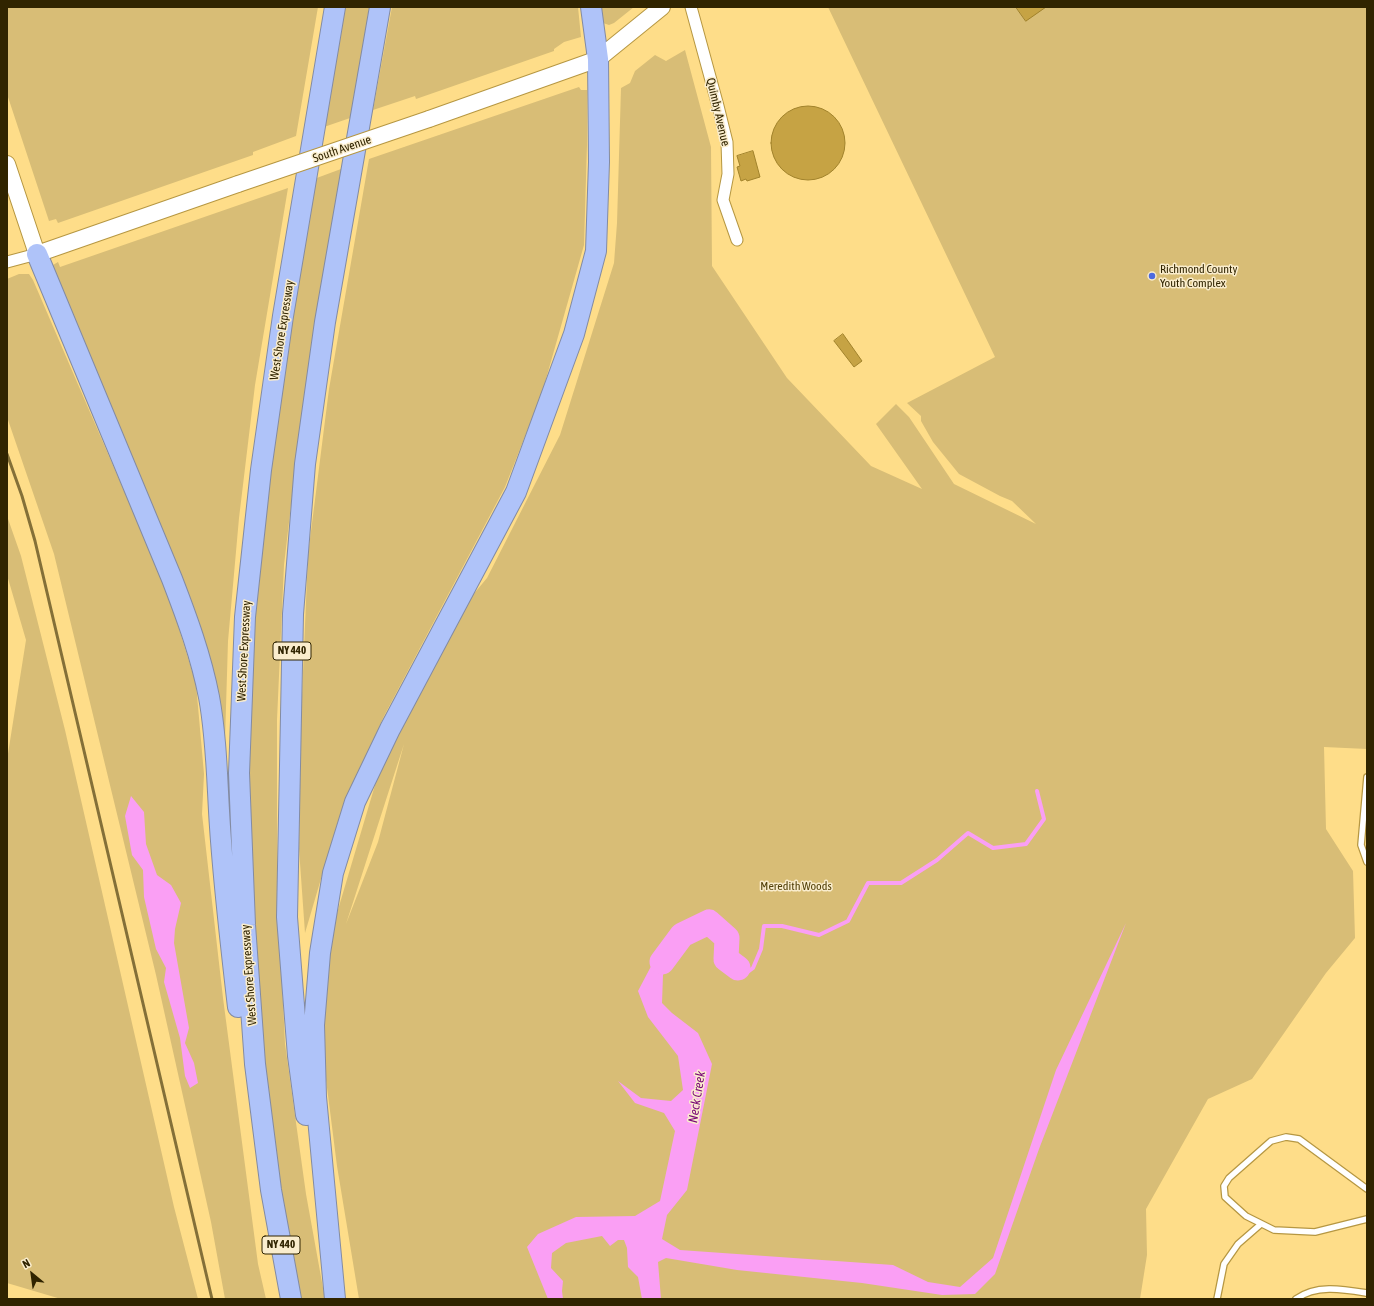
<!DOCTYPE html>
<style>
body{margin:0}
#map{position:relative;width:1374px;height:1306px;overflow:hidden;background:#fedd89;font-family:"Asap Condensed",sans-serif}
canvas{display:block}
.frame{position:absolute;inset:0;border:8px solid #302400;pointer-events:none}
.north{position:absolute;left:12px;top:1254px;width:40px;height:40px;-webkit-text-stroke:3px #faedcd;paint-order:stroke;rotate:331deg;font-size:11px;font-weight:700;line-height:16px;text-align:center;color:#302400}
.north::after{content:'';display:block;margin:auto;width:14px;height:18px;background:#302400;clip-path:polygon(50% 0,100% 100%,50% 72%,0 100%)}
</style>
<div id="map">
<canvas width="1374" height="1306"></canvas>
<div class="frame"></div>
<div class="north">N</div>
</div>
<script>
const ctx = document.querySelector('canvas').getContext('2d');
ctx.lineJoin = 'round';
function fill(path, color) { ctx.fillStyle = color; ctx.fill(path, 'evenodd'); }
function strokePath(path, color, width, dash) { ctx.strokeStyle = color; ctx.lineWidth = width; ctx.lineCap = dash ? 'butt' : 'round'; ctx.setLineDash(dash || []); ctx.stroke(path); }
function label(font, color, halo, rows, align = 'center') {
  ctx.font = font + ' "Asap Condensed",sans-serif'; ctx.lineWidth = 3; ctx.setLineDash([]); ctx.textBaseline = 'middle'; ctx.strokeStyle = halo; ctx.fillStyle = color; for (const [text, x, y, turn = 0] of rows) {
    ctx.save(); ctx.translate(x, y); ctx.rotate((+turn || 0) * Math.PI / 180); ctx.textAlign = isNaN(turn) ? turn : align; if (halo) ctx.strokeText(text, 0, 0); ctx.fillText(text, 0, 0); ctx.restore();
  }
}
fill(new Path2D(`
 M7,7H318L296,136L253,152V155L58,223L56,219L49,221L7,94Z
 M345,7H369L353,117L324,127Z
 M392,7H578L581,37L564,42L554,49V51L416,99L415,96L373,110Z
 M601,7H634L614,23L609,25L603,23Z
 M828,7H1367V749L1324,747L1326,829L1353,871L1355,938L1326,973L1252,1079L1208,1099L1146,1209L1147,1255L1140,1299H359L337,1166L322,1048L329,940L378,775L462,608L487,578L560,435L614,263L617,223L621,88L630,83L635,71L655,55L666,61L685,50L711,147L712,266L787,378L871,466L922,489L876,424L896,404L909,417L954,484L1036,524L1012,501L1000,496L959,474L933,442L921,421V416L907,403L995,357ZM404,744L378,842L346,924Z
 M579,87L581,90H587V145L584,245L542,393L505,487L384,716L338,821L305,933L299,849L301,719L308,555L329,389L369,159Z
 M341,169L324,286L301,419L284,565L277,720V877L285,1044L306,1194L325,1299H301L280,1198L261,1049L250,876L248,720L259,561L277,407L314,179Z
 M288,188L255,385L239,518L228,641L223,806L215,719L52,269L53,265L58,262L60,267Z
 M19,274H29L33,280L168,593L196,684L204,774L202,814L223,998L258,1264L266,1299H225L211,1222L156,975L54,554L7,417V279Z
 M7,516L21,556L65,730L174,1207L198,1299H61L7,1283V760L26,640L7,575Z`), '#d8bd76');
fill(new Path2D(`
 M131,796L144,812L146,844L157,875L171,885L181,903L175,929L174,943L189,1028L185,1043L194,1063L198,1083L190,1088L185,1076L180,1038L164,982L166,968L156,949L144,897L143,870L132,855L125,816Z
 M1126,923L1039,1149L995,1274L975,1294L942,1295L862,1283L737,1270L666,1258L658,1262L661,1299H642L638,1277L628,1267L627,1248L624,1240H618L610,1246L602,1236L566,1243L552,1253L551,1268L563,1281L562,1291L563,1299H548L527,1247L538,1234L576,1217L635,1216L660,1201L675,1131L664,1113L635,1103L618,1081L641,1098L671,1101L683,1090L678,1056L648,1017L638,991L658,953L682,935L663,975L662,1003L672,1013L698,1033L712,1064L687,1190L667,1215L662,1239L680,1250L893,1265L928,1282L960,1287L993,1258L1056,1070Z`), '#fa9ff4');
strokePath(new Path2D(`
 M738,968L745,974L753,968L761,949L764,926H782L819,935L848,921L868,883H901L937,860L968,833L993,848L1026,844L1044,819L1037,791`), '#fa9ff4', 4);
strokePath(new Path2D(`
 M662,962L682,935L709,922L727,938L726,959L738,968`), '#fa9ff4', 25);
const building = new Path2D(`
 M1016,7H1046L1026,21Z
 M771 143a37 37 0 1 1 74 0a37 37 0 1 1-74 0Z
 M753,151L760,177L747,181L746,179L741,181L737,167L740,166L737,156Z
 M843,334L862,361L854,367L834,341Z`);
fill(building, '#c6a344');
strokePath(building, '#a1822b', 1);
const lane = new Path2D(`
 M1367,777L1361,845L1367,862
 M1367,1189L1299,1139L1286,1137L1271,1141L1229,1178L1224,1186L1225,1197L1246,1216L1274,1230L1315,1232L1367,1219
 M1217,1299L1224,1264L1238,1244L1261,1224
 M1296,1299C1316,1284 1343,1289 1367,1293`);
const street = new Path2D(`
 M691,7L718,106L727,142L728,174L723,200L737,240
 M7,262L37,254`);
const secondary = new Path2D(`
 M429,119L598,59L662,7
 M7,164L37,254L238,184`);
const highway = new Path2D(`
 M37,254L172,579C187,618 201,656 209,697C217,740 217,784 220,827C224,887 231,947 238,1007
 M306,1115L298,1056L287,917L293,614L305,464L325,322L380,7
 M291,1299L271,1190L255,1064L245,925L239,773L245,617L261,470L283,316L335,7
 M335,1299L316,1097L314,1025L320,953L333,873L355,802L390,729L516,492L574,334L596,251L599,162L598,59L591,7`);
strokePath(lane, '#b69742', 8);
strokePath(street, '#b69742', 13);
strokePath(secondary, '#b69742', 18);
strokePath(highway, '#838ba2', 22);
strokePath(lane, '#fff', 5.5);
strokePath(street, '#fff', 11);
strokePath(secondary, '#fff', 16);
strokePath(highway, '#afc3f9', 20);
strokePath(new Path2D(`
 M7,454L22,496L35,541L212,1299`), '#847038', 3);
const secondaryBridge = new Path2D(`
 M238,184L429,119`);
strokePath(secondaryBridge, '#b69742', 18, []);
strokePath(secondaryBridge, '#fff', 16);
for (const [x, y, r, color] of [
 [1152,276,4,"#4d6adf"]
]) { const dot = new Path2D(); dot.arc(x, y, r, 0, 2 * Math.PI); ctx.fillStyle = color; ctx.fill(dot); strokePath(dot, '#faedcd', 1.5); }
for (const [x, y, w] of [
 [292,651,38],
 [281,1245,38]
]) { const box = new Path2D(); box.roundRect(x - w / 2, y - 9, w, 18, 3); ctx.fillStyle = '#faedcd'; ctx.fill(box); strokePath(box, '#302400', 1); }
label('bold 11px', '#302400', null, [
 ["NY 440",292,651],
 ["NY 440",281,1245]
]);
label('12px', '#302400', '#faedcd', [
 ["Quimby Avenue",718,112,77],
 ["South Avenue",342,149,-19],
 ["West Shore Expressway",282,330,-81],
 ["West Shore Expressway",244,651,-87],
 ["West Shore Expressway",249,975,-94]
]);
label('12px', '#302400', '#faedcd', [
 ["Richmond County",1160,269],
 ["Youth Complex",1160,283]
], 'left');
label('12px', '#503e06', '#faedcd', [
 ["Meredith Woods",796,886]
]);
label('italic 13px', '#780676', '#faedcd', [
 ["Neck Creek",697,1097,-81]
]);
</script>
